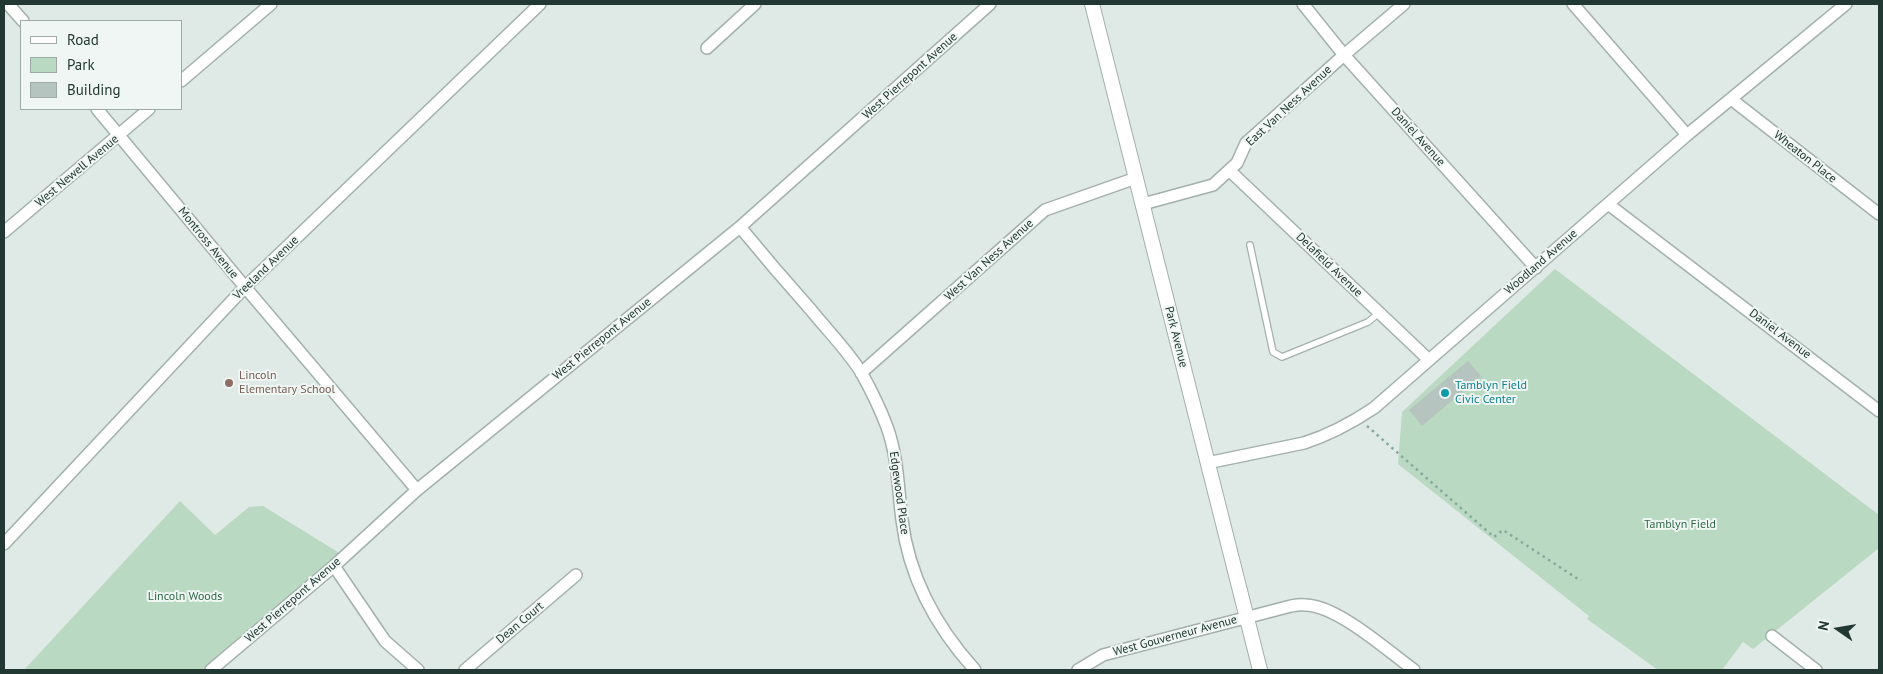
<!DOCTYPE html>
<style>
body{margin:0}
#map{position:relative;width:1883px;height:674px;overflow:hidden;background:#dfe9e5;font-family:"PT Sans",sans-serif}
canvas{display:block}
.frame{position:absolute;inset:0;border:5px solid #223832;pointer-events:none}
.legend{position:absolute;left:20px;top:20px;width:162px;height:90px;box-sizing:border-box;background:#eff6f3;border:1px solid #9daaa6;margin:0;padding:6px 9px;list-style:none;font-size:15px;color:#223832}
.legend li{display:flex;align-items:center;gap:10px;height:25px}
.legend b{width:25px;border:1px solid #9daaa6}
.north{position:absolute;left:1813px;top:604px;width:50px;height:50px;-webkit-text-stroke:4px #eff6f3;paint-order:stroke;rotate:283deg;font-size:14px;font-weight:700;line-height:20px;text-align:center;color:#223832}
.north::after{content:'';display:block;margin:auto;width:18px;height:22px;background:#223832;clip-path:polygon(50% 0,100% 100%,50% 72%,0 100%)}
</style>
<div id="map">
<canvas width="1883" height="674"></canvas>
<div class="frame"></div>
<ul class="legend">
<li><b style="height:6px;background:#fff"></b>Road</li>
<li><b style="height:14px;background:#bad9c2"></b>Park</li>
<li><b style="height:14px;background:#b5c4be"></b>Building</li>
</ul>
<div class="north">N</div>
</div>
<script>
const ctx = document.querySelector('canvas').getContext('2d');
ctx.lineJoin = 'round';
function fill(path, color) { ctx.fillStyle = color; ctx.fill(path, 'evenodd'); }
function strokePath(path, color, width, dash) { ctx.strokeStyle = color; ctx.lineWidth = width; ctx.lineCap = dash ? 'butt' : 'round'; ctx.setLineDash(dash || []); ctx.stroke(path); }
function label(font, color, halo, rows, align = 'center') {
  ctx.font = font + ' "PT Sans",sans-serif'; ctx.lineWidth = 4; ctx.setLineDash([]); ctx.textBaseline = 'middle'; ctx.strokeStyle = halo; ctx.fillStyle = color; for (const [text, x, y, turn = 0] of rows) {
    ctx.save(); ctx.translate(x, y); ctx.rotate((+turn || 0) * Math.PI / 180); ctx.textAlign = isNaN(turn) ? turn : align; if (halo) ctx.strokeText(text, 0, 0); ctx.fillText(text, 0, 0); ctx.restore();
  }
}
fill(new Path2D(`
 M1555,269L1879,515V548L1753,649L1743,642L1722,670H1658L1587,619L1589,616L1398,464L1402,412Z
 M180,501L215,535L249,507L263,506L341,554L326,571L203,670H24Z`), '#bad9c2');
fill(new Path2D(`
 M1468,361L1481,376L1422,426L1409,410Z`), '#b5c4be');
const service = new Path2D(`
 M1250,245L1273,352L1282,357L1368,322L1379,313`);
const minor = new Path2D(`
 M8,4L23,21
 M1303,4L1344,55L1536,268
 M1573,4L1687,135
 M707,48L755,4
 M181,81L271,4
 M1731,99L1879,214
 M97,109L245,287L417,490
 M1230,171L1428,359
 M1143,204L1213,185L1237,163L1246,143L1344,55L1404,4
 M1608,204L1879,411
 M740,227C763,255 787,283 811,310C828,331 847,350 861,372C871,390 880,408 887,427C898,457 898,489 902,520C909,577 937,628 975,670
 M4,232L149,109
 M861,373L1045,210L1136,178
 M1207,463L1304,443C1329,435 1353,422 1374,408L1687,135L1846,4
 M4,544L245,287L540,4
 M334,566L385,641L418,670
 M1772,636L1816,670
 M211,670L334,566L417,490L740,227L990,4
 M465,670L576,575
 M1078,670L1103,655L1122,650L1291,606C1296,605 1301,604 1306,605C1338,606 1388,651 1414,670`);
const tertiary = new Path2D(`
 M1092,4L1260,670`);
strokePath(service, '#a3b0ac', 8);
strokePath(minor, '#a3b0ac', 14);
strokePath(tertiary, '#a3b0ac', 16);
strokePath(new Path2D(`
 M1367,426L1494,537L1503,530L1581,581`), '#82aa9e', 2.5, [2.5, 4]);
strokePath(service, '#fff', 5.5);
strokePath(minor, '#fff', 11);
strokePath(tertiary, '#fff', 14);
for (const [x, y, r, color] of [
 [229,383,5,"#8d6e63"],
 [1445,393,5,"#0f9aa8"]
]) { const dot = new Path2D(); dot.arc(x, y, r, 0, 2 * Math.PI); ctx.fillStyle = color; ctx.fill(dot); strokePath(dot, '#eff6f3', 2); }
label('12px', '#223832', '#eff6f3', [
 ["West Pierrepont Avenue",910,76,-42],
 ["East Van Ness Avenue",1289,106,-43],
 ["Daniel Avenue",1418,137,48],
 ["Wheaton Place",1805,157,38],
 ["West Newell Avenue",77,171,-40],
 ["Montross Avenue",208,243,51],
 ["West Van Ness Avenue",989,260,-42],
 ["Woodland Avenue",1541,262,-41],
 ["Delafield Avenue",1329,265,44],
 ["Vreeland Avenue",266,268,-44],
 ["Daniel Avenue",1780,334,37],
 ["Park Avenue",1176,337,76],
 ["West Pierrepont Avenue",602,339,-39],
 ["Edgewood Place",899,493,82],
 ["West Pierrepont Avenue",293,600,-41],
 ["Dean Court",520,623,-40],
 ["West Gouverneur Avenue",1175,636,-15]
]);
label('12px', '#785e54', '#eff6f3', [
 ["Lincoln",239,376],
 ["Elementary School",239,390]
], 'left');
label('12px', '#0d838f', '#eff6f3', [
 ["Tamblyn Field",1455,386],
 ["Civic Center",1455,400]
], 'left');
label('12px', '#2f6b47', '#eff6f3', [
 ["Tamblyn Field",1680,525],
 ["Lincoln Woods",185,597]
]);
</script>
